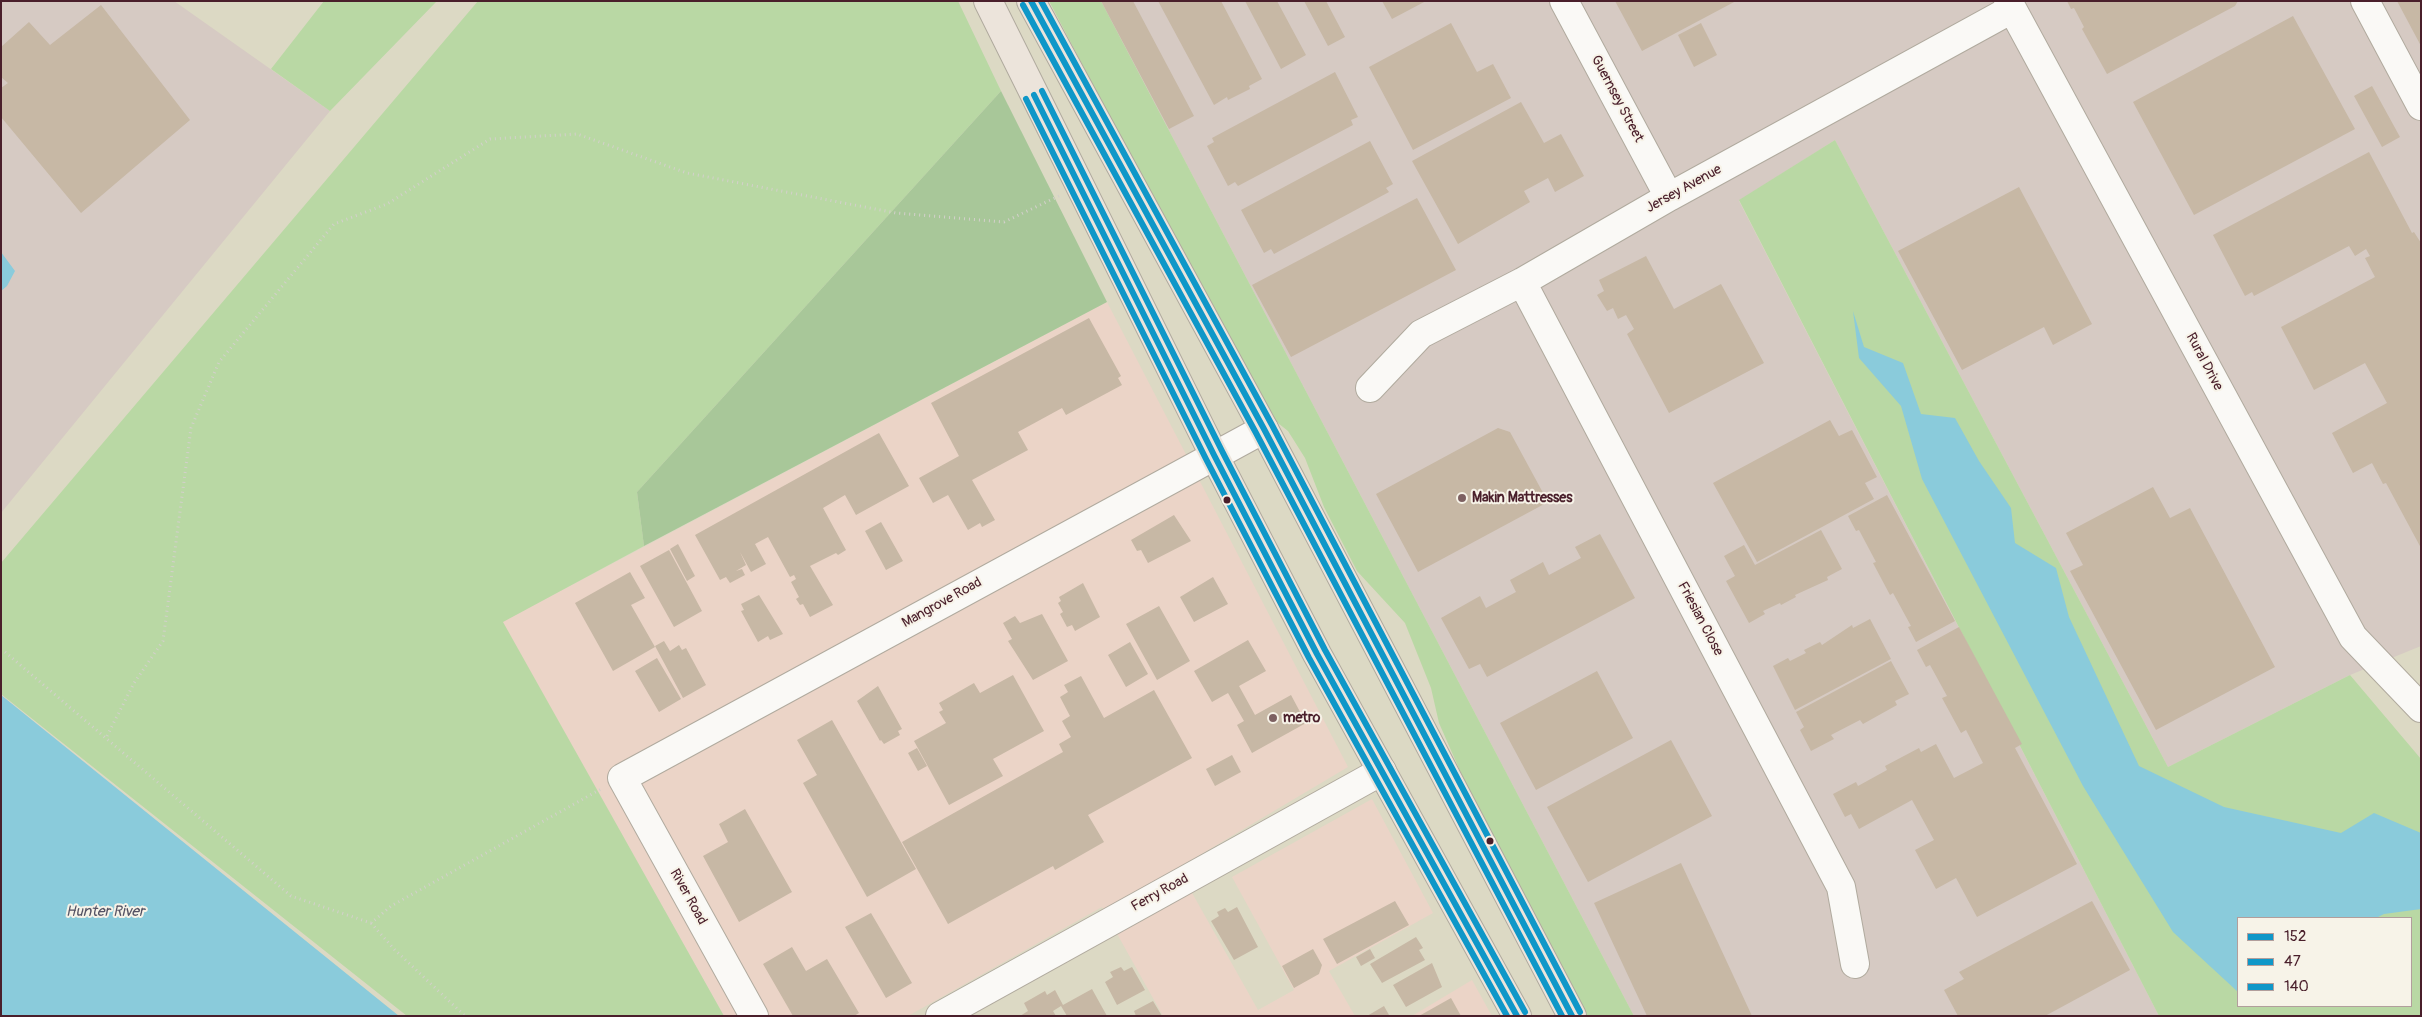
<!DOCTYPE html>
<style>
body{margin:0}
#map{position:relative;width:2422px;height:1017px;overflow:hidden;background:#dcd9c4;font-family:Pangolin,sans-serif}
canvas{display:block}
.frame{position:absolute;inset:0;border:2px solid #4a1f2b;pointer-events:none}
.legend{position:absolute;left:2237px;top:917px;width:175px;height:90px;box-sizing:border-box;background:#f7f3e8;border:1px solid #b29e9c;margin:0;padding:6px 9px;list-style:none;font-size:15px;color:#4a1f2b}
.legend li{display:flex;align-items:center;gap:10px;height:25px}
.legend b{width:25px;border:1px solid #b29e9c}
</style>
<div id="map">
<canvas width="2422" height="1017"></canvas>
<div class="frame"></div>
<ul class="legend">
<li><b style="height:6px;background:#0f97c8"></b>152</li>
<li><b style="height:6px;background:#0f97c8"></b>47</li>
<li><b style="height:6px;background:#0f97c8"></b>140</li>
</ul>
</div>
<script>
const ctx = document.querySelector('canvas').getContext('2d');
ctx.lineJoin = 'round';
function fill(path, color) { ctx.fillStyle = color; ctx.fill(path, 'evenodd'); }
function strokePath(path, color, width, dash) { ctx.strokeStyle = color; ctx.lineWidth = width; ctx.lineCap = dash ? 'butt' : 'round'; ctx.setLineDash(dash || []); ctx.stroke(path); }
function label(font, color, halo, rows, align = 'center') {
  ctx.font = font + ' Pangolin,sans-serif'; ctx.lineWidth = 4; ctx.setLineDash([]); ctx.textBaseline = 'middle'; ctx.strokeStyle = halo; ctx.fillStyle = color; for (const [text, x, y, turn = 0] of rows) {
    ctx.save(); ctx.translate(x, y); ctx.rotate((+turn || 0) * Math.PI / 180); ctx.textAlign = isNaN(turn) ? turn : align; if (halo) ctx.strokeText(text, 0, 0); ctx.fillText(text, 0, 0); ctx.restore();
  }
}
fill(new Path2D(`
 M1107,302L1348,767L1178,868L1258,1010L1294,990L1232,877L1372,799L1433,913L1329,971L1355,1016H1163L1102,907L908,1016H724L502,622Z
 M1472,980L1492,1016H1412Z`), '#ebd4c7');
fill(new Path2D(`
 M1,1H174L330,111L1,513Z
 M1101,1H2421V646L2350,675L2168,767L1835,140L1739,201L2159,1016H1634Z`), '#d6cac3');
fill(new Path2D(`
 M324,1H437L330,111L271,69Z
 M478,1H958L1001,91L637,492L644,546L503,622L724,1016H407L1,694V563Z
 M1049,1H1101L1634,1016H1586L1486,830L1439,723L1431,688L1405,623L1357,571L1324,507L1305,458L1288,431L1264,412Z
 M1835,140L2168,767L2350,675L2421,759V1016H2159L1739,200ZM2238,918H2411V1006H2238Z`), '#b9d8a4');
fill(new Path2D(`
 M1001,91L1107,302L644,546L637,492Z`), '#a8c799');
fill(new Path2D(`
 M1,252L15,271L7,286L1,291Z
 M1853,311L1864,347L1903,363L1921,414L1955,418L1979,461L2011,508L2015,543L2056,568L2069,617L2139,766L2224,807L2341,833L2374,813L2421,833V909L2384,914L2376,918H2238V992L2173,932L2083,786L1922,479L1901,406L1859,358Z
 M1,695L399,1016H1Z`), '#8acbdb');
fill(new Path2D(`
 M1101,1H1133L1194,116L1169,129Z
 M1158,1H1221L1262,79L1249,86L1250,89L1228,100L1227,97L1214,105Z
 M1245,1H1277L1306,55L1281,69Z
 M1304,1H1326L1345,37L1328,46Z
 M1382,1H1426L1392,19Z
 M1615,1H1736L1642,51Z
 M2067,1H2238L2235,6L2107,74L2082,29L2084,27L2074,8L2071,9Z
 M2397,1H2421V46Z
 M101,5L190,120L81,213L1,117V88L8,83L1,77V47L29,22L50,45Z
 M2293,16L2355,129L2194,215L2133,102Z
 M1451,23L1477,72L1493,64L1511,98L1413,150L1369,67Z
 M1701,23L1717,55L1694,67L1678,35Z
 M1335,72L1358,117L1351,120L1353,125L1238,186L1235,182L1228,186L1207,146L1214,142L1212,138Z
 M2372,86L2400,137L2382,147L2354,96Z
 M1521,102L1544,143L1561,134L1584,176L1555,192L1548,178L1524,191L1530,202L1458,244L1412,161Z
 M1370,141L1393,184L1386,188L1389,192L1274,254L1271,249L1264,253L1241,210Z
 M2369,152L2412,233L2414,232L2421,243V548L2386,483L2383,484L2372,463L2353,473L2332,433L2387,403L2365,363L2314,390L2281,327L2375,277L2365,258L2370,256L2366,249L2355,256L2349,246L2254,296L2252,292L2245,296L2213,235Z
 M2019,187L2092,324L2053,345L2044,327L1962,370L1898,251Z
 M1417,198L1456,270L1291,357L1252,285Z
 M1646,256L1674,309L1721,284L1764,363L1669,413L1627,334L1634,329L1626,315L1618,319L1613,308L1607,311L1597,295L1604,291L1599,280Z
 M1089,318L1121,376L1118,378L1122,385L1066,415L1062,408L1018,432L1028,450L972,480L995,520L982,527L980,523L968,530L948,495L933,503L919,478L959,456L931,403Z
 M1830,420L1839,436L1852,430L1877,477L1865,483L1874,499L1757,562L1713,483Z
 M1498,428L1510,432L1548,502L1418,572L1376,494Z
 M879,433L909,486L856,515L845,495L823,508L846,550L838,555L836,553L810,566L833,605L810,617L803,604L800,605L796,599L799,597L791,582L796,579L794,575L790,577L768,537L755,544L766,564L751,572L740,552L746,565L736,571L742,569L745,575L730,583L726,577L720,580L695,535Z
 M2153,487L2170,518L2190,508L2275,667L2156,730L2070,571L2083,565L2066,533Z
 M1887,495L1955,621L1916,642L1908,627L1911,626L1893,593L1890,595L1873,563L1876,562L1859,530L1856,531L1848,516Z
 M1174,515L1191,541L1148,563L1141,550L1137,551L1131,540Z
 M881,522L903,561L886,570L865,531Z
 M1821,530L1842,569L1827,577L1828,580L1795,595L1796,597L1781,605L1780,603L1763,611L1765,614L1749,623L1726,581L1735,576L1724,556L1744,545L1755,565Z
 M1600,534L1635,598L1487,677L1480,664L1469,669L1441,618L1480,596L1486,608L1516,592L1510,580L1543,562L1549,575L1581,558L1575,547Z
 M678,544L695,576L687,581L670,549Z
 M669,550L702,611L674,627L640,566Z
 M630,572L645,598L631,605L655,647L613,671L575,603Z
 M1213,577L1228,604L1194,622L1180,597Z
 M1083,583L1100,617L1075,631L1072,625L1067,627L1060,614L1063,612L1058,603L1061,601L1059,597Z
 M759,595L783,634L770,640L768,636L758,642L741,611L744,610L741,604Z
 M1159,606L1190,661L1157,680L1126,624Z
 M1042,614L1068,661L1033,680L1008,641L1012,639L1003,623L1015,616L1020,623Z
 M1870,619L1891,659L1795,710L1773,666L1788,658L1790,661L1806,653L1804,650L1820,642L1822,645L1852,625L1853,628Z
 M1959,627L2022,744L2015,748L2077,864L1977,917L1956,878L1936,889L1915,850L1934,840L1912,800L1859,829L1851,814L1845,817L1833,794L1856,782L1858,786L1887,770L1885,766L1919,748L1921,752L1936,744L1954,778L1983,763L1966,730L1961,733L1942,698L1947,696L1930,665L1926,667L1917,650Z
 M1248,640L1266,671L1239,686L1255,715L1291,695L1306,723L1252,753L1237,725L1244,721L1228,693L1212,702L1194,671Z
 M664,641L670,651L679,645L682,650L686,648L706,685L683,698L655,646Z
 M1130,642L1148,674L1126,687L1108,655Z
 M657,658L681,699L659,712L635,671Z
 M1891,661L1909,694L1895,701L1897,705L1863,724L1860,720L1831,735L1834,739L1811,751L1800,730L1804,727L1796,712Z
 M1597,671L1633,738L1536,790L1500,723Z
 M1013,675L1044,731L993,759L1003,776L949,805L914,741L946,723L939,712L943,710L939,703L974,683L980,693Z
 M1081,676L1104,718L1154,690L1192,758L1088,815L1104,842L1055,870L1053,866L948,924L902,842L1063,752L1059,744L1071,737L1062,721L1070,716L1060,697L1068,692L1064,685Z
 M878,686L902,729L898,731L900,735L884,744L881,740L880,741L857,701Z
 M832,720L916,869L867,897L803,783L817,775L797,740Z
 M1671,740L1712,816L1588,882L1547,807Z
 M917,748L927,766L918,771L908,753Z
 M1232,755L1241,772L1215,786L1206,769Z
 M745,809L792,892L739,922L703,856L728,842L719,824Z
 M1681,863L1752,1016H1647L1594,903Z
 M1395,901L1409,925L1337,964L1323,939Z
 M2092,901L2130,970L2045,1016H1958L1944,990L1964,979L1959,972Z
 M1237,907L1258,947L1234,960L1211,921L1219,916L1217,912L1225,908L1228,912Z
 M871,913L912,983L886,998L845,927Z
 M1416,937L1423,948L1419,950L1425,960L1382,983L1370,964Z
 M792,947L806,971L827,959L859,1013L854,1016H793L763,964Z
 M1313,949L1322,965L1319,974L1294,988L1282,966Z
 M1370,949L1375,958L1361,966L1356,957Z
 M1432,963L1442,987L1406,1007L1393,985Z
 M1121,967L1124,971L1132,967L1145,990L1117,1005L1105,982L1113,977L1110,972Z
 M1092,989L1107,1016H1067L1061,1006L1053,1011L1056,1016H1020L1028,1011L1024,1003L1045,991L1047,995L1055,990L1063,1005Z
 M1451,998L1461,1016H1419Z
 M1153,1001L1162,1016H1136L1134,1011Z
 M1384,1006L1389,1015L1367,1016Z`), '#c7b8a5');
const minor = new Path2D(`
 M1564,1L1669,197
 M2008,1L2353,637L2421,708
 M2365,1L2421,106
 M1522,282L1841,887L1855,964
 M1370,388L1421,334L1522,282L1669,197L2012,9
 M754,1016L622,778L1264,429
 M940,1016L1382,771`);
const highway = new Path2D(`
 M988,1L1214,455L1317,654L1517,1016
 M1031,1L1264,429L1572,1016`);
strokePath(minor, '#b0aa9e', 30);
strokePath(highway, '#b0aa9e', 30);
strokePath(new Path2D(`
 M5,652L291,896L371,923L391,906L601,789
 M107,736L134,683L163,641L191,428L219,362L334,224L387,204L490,139L577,134L687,173L896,213L1004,222L1059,196
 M371,923L395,950L465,1016`), '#d3d0cb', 3, [1, 4]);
strokePath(minor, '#faf9f6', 28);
strokePath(highway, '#ece4db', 28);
strokePath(new Path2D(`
 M1031,1L1264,429L1572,1016
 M1034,95L1214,455L1317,654L1517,1016`), '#0f97c8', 6);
strokePath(new Path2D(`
 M1023,5L1256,433L1562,1016
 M1026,99L1206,459L1309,658L1507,1016`), '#0f97c8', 6);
strokePath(new Path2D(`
 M1041,1L1272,425L1580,1012
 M1042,91L1222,451L1325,650L1525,1012`), '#0f97c8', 6);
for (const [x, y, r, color] of [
 [1462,498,5,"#7d6061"],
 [1227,500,4.5,"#4a1f2b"],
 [1273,718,5,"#7d6061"],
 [1490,841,4.5,"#4a1f2b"]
]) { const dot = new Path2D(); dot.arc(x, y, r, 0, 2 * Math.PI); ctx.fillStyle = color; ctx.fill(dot); strokePath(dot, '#f7f3e8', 2); }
label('14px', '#4a1f2b', '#f7f3e8', [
 ["Guernsey Street",1617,99,62],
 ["Jersey Avenue",1684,189,-29],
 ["Rural Drive",2204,362,62],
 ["Mangrove Road",942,603,-29],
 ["Friesian Close",1700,619,62],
 ["Ferry Road",1160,893,-29],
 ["River Road",688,897,61]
]);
label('bold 14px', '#4a1f2b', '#f7f3e8', [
 ["Makin Mattresses",1472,498],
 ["metro",1283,718]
], 'left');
label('italic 15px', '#535163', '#f7f3e8', [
 ["Hunter River",105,912]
]);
</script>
